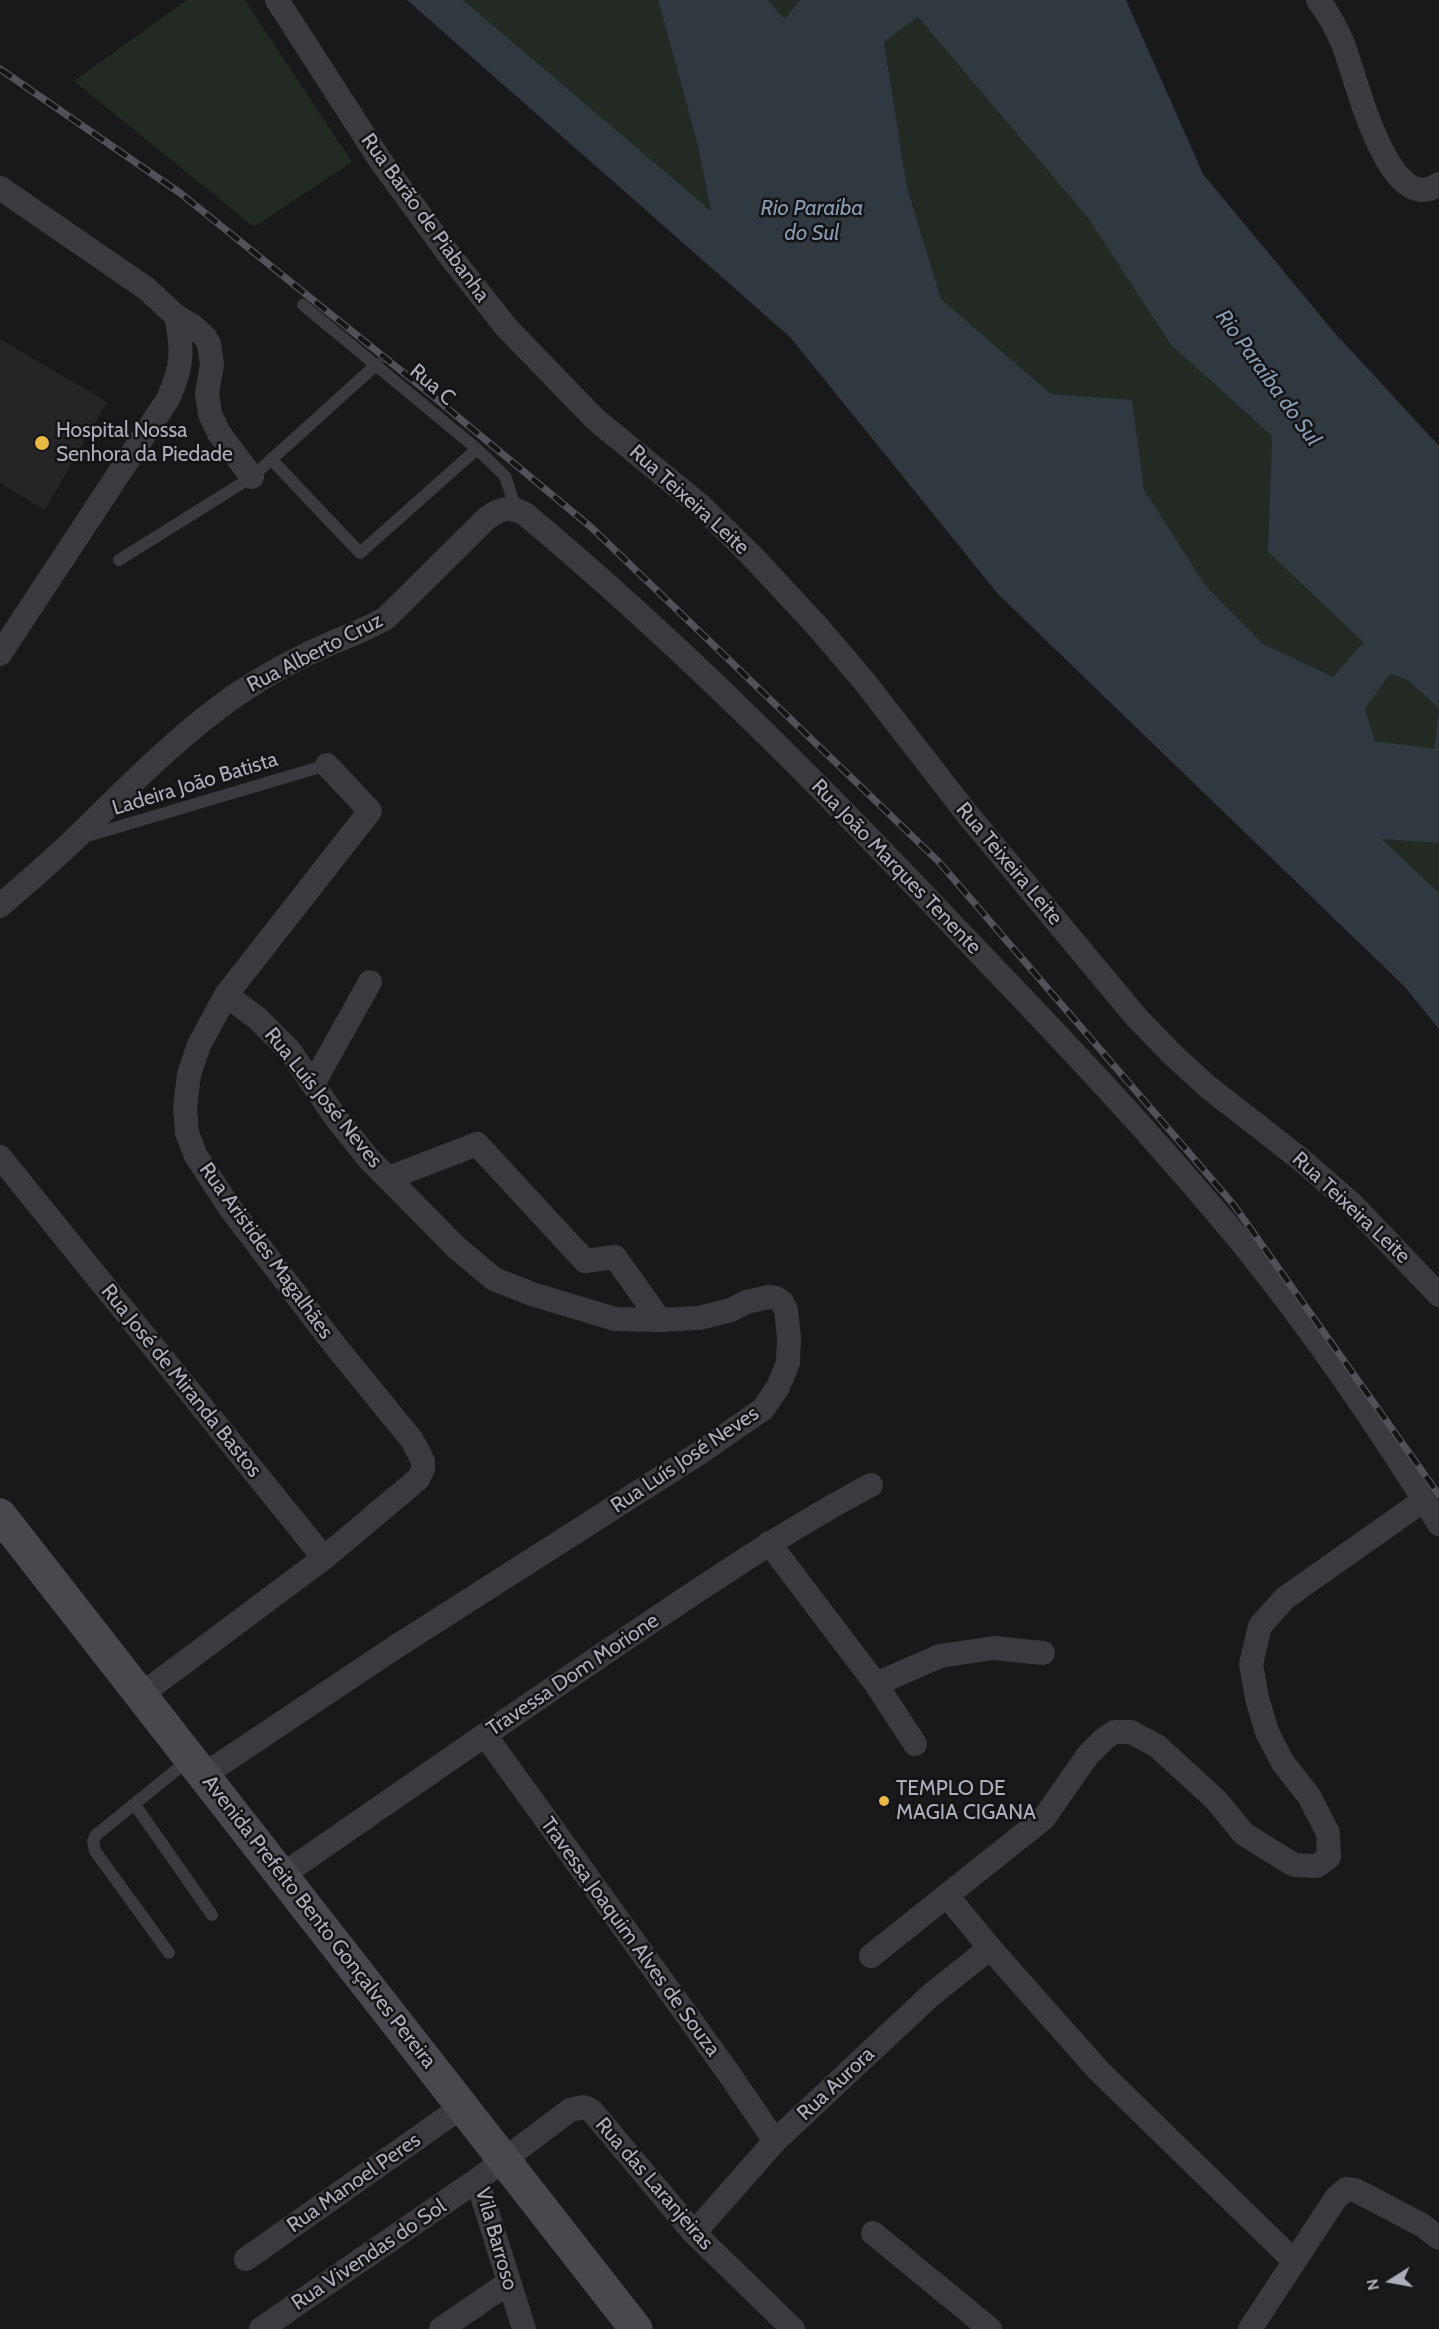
<!DOCTYPE html>
<meta charset="utf-8">
<style>
body{margin:0}
#map{position:relative;width:1439px;height:2329px;overflow:hidden;background:#19181a;font-family:Cabin,sans-serif}
canvas{display:block}
.north{position:absolute;left:1361px;top:2251px;width:60px;height:60px;-webkit-text-stroke:4px #141315;paint-order:stroke;rotate:259deg;font-size:16px;font-weight:700;line-height:24px;text-align:center;color:#acafb9}
.north::after{content:'';display:block;margin:auto;width:21px;height:27px;background:#acafb9;clip-path:polygon(50% 0,100% 100%,50% 72%,0 100%)}
</style>
<div id="map">
<canvas width="1439" height="2329"></canvas>
<div class="north">N</div>
</div>
<script>
const ctx = document.querySelector('canvas').getContext('2d');
ctx.lineJoin = 'round';
function fill(path, color) { ctx.fillStyle = color; ctx.fill(path, 'evenodd'); }
function strokePath(path, color, width, dash) { ctx.strokeStyle = color; ctx.lineWidth = width; ctx.lineCap = dash ? 'butt' : 'round'; ctx.setLineDash(dash || []); ctx.stroke(path); }
function label(font, color, halo, rows, align = 'center') {
  ctx.font = font + ' Cabin,sans-serif'; ctx.lineWidth = 5; ctx.setLineDash([]); ctx.textBaseline = 'middle'; ctx.strokeStyle = halo; ctx.fillStyle = color; for (const [text, x, y, turn = 0] of rows) {
    ctx.save(); ctx.translate(x, y); ctx.rotate((+turn || 0) * Math.PI / 180); ctx.textAlign = isNaN(turn) ? turn : align; if (halo) ctx.strokeText(text, 0, 0); ctx.fillText(text, 0, 0); ctx.restore();
  }
}
fill(new Path2D(`
 M0,339L107,402L45,510L0,483Z`), '#252527');
fill(new Path2D(`
 M187,0H245L352,162L254,227L74,81Z
 M463,0H658L696,138L711,212Z
 M768,0H800L785,19Z
 M918,17L1088,218L1171,345L1272,436L1268,552L1363,642L1333,678L1263,644L1205,585L1144,489L1132,401L1051,394L941,299L907,187L884,42Z
 M1390,674L1408,680L1439,709L1434,750L1375,741L1365,709Z
 M1381,838L1439,843V893Z`), '#232a24');
fill(new Path2D(`
 M407,0H463L711,211L696,138L658,0H768L785,19L800,0H1126L1203,174L1333,331L1439,446V843L1382,839L1439,893V1029L1405,987L998,594L790,337ZM918,17L1088,218L1171,345L1272,436L1268,552L1363,642L1333,677L1263,644L1205,585L1144,489L1132,400L1051,394L941,299L907,187L884,42ZM1390,674L1408,680L1439,709L1434,749L1375,741L1365,709Z`), '#313940');
strokePath(new Path2D(`
 M303,305L477,449L505,476L516,509
 M271,459L360,553L477,449
 M119,560L252,477L377,364
 M84,837L327,765
 M135,1805L212,1915
 M169,1953L95,1851L93,1841L96,1835L190,1759`), '#3a3a3f', 12);
strokePath(new Path2D(`
 M277,0L380,160L447,252L506,327L595,419L701,506L752,556L817,626L864,681L968,815L1137,1018L1174,1056L1208,1087L1299,1158L1351,1203L1439,1295
 M1318,0C1329,14 1336,27 1343,44C1355,73 1388,221 1439,184
 M0,188L147,289L176,316L193,326L205,337L209,344L212,365L207,393L210,414L219,433L252,477
 M0,654L168,399C183,365 183,352 176,316
 M0,906C25,884 51,862 75,839C128,787 178,735 239,693C269,673 303,655 336,641C354,634 369,628 386,618L487,518C501,508 510,506 525,514C681,644 825,790 965,938C1060,1037 1155,1137 1242,1243C1314,1332 1379,1427 1439,1524
 M313,1084L370,982
 M0,1157L324,1558
 M389,1178L477,1144L585,1261L615,1257L660,1320
 M769,1543L876,1684L915,1744
 M876,1684L940,1656L994,1648L1043,1653
 M142,1694L324,1558L418,1479L423,1469V1461L412,1440L333,1343L230,1208L196,1156L187,1133L185,1108L189,1074L199,1045L226,995L370,811L327,765
 M485,1735L725,2068L775,2141
 M204,1775L394,1648L701,1452L763,1409L778,1387L788,1363L789,1338L786,1310L782,1302L776,1298L769,1297L746,1302L731,1310L699,1318L660,1320L615,1319L532,1294L494,1279L457,1248L368,1158L336,1118L290,1051L257,1018L226,995
 M281,1876C394,1798 507,1719 621,1642C703,1587 784,1531 871,1485
 M948,1897L990,1948L1098,2070L1294,2261
 M871,1956L1044,1818L1088,1755L1104,1739L1114,1732H1131L1157,1746L1216,1800L1244,1834L1294,1865L1317,1866L1329,1857L1328,1833L1309,1796L1283,1763L1267,1732L1257,1698L1251,1664L1260,1626L1285,1598L1424,1500
 M694,2233L775,2141L931,1995L990,1948
 M873,2233L990,2329
 M246,2259L463,2106
 M261,2329L477,2180
 M441,2329L508,2283
 M524,2329L477,2180L570,2110L583,2107L591,2110L694,2233L793,2329
 M1250,2329L1336,2198L1346,2189L1355,2190L1422,2225L1439,2238`), '#3a3a3f', 24);
strokePath(new Path2D(`
 M0,1515L636,2329`), '#48494f', 33);
const rail = new Path2D(`
 M0,69L180,193L435,398L592,528L939,862L1233,1204L1439,1495`);
strokePath(rail, '#515258', 7);
strokePath(rail, '#141315', 4.5, [14]);
for (const [x, y, r, color] of [
 [42,443,8,"#e7b844"],
 [884,1801,6,"#e7b844"]
]) { const dot = new Path2D(); dot.arc(x, y, r, 0, 2 * Math.PI); ctx.fillStyle = color; ctx.fill(dot); strokePath(dot, '#141315', 2); }
label('21px', '#acafb9', '#141315', [
 ["Rua Barão de Piabanha",425,218,54],
 ["Rua C",432,385,40],
 ["Rua Teixeira Leite",689,500,42],
 ["Rua Alberto Cruz",315,653,-27],
 ["Ladeira João Batista",195,784,-17],
 ["Rua Teixeira Leite",1009,864,50],
 ["Rua João Marques Tenente",896,867,46],
 ["Rua Luís José Neves",323,1098,51],
 ["Rua Teixeira Leite",1351,1208,43],
 ["Rua Aristides Magalhães",266,1251,54],
 ["Rua José de Miranda Bastos",181,1381,51],
 ["Rua Luís José Neves",685,1460,-34],
 ["Travessa Dom Morione",573,1675,-34],
 ["Avenida Prefeito Bento Gonçalves Pereira",319,1922,52],
 ["Travessa Joaquim Alves de Souza",630,1937,54],
 ["Rua Aurora",836,2084,-43],
 ["Rua Manoel Peres",354,2183,-35],
 ["Rua das Laranjeiras",654,2184,49],
 ["Vila Barroso",496,2239,74],
 ["Rua Vivendas do Sol",369,2255,-34]
]);
label('21px', '#acafb9', '#141315', [
 ["Hospital Nossa",56,431],
 ["Senhora da Piedade",56,455],
 ["TEMPLO DE",896,1789],
 ["MAGIA CIGANA",896,1813]
], 'left');
label('italic 22px', '#859bb2', '#141315', [
 ["Rio Paraíba",812,209],
 ["do Sul",812,234],
 ["Rio Paraíba do Sul",1268,378,54]
]);
</script>
